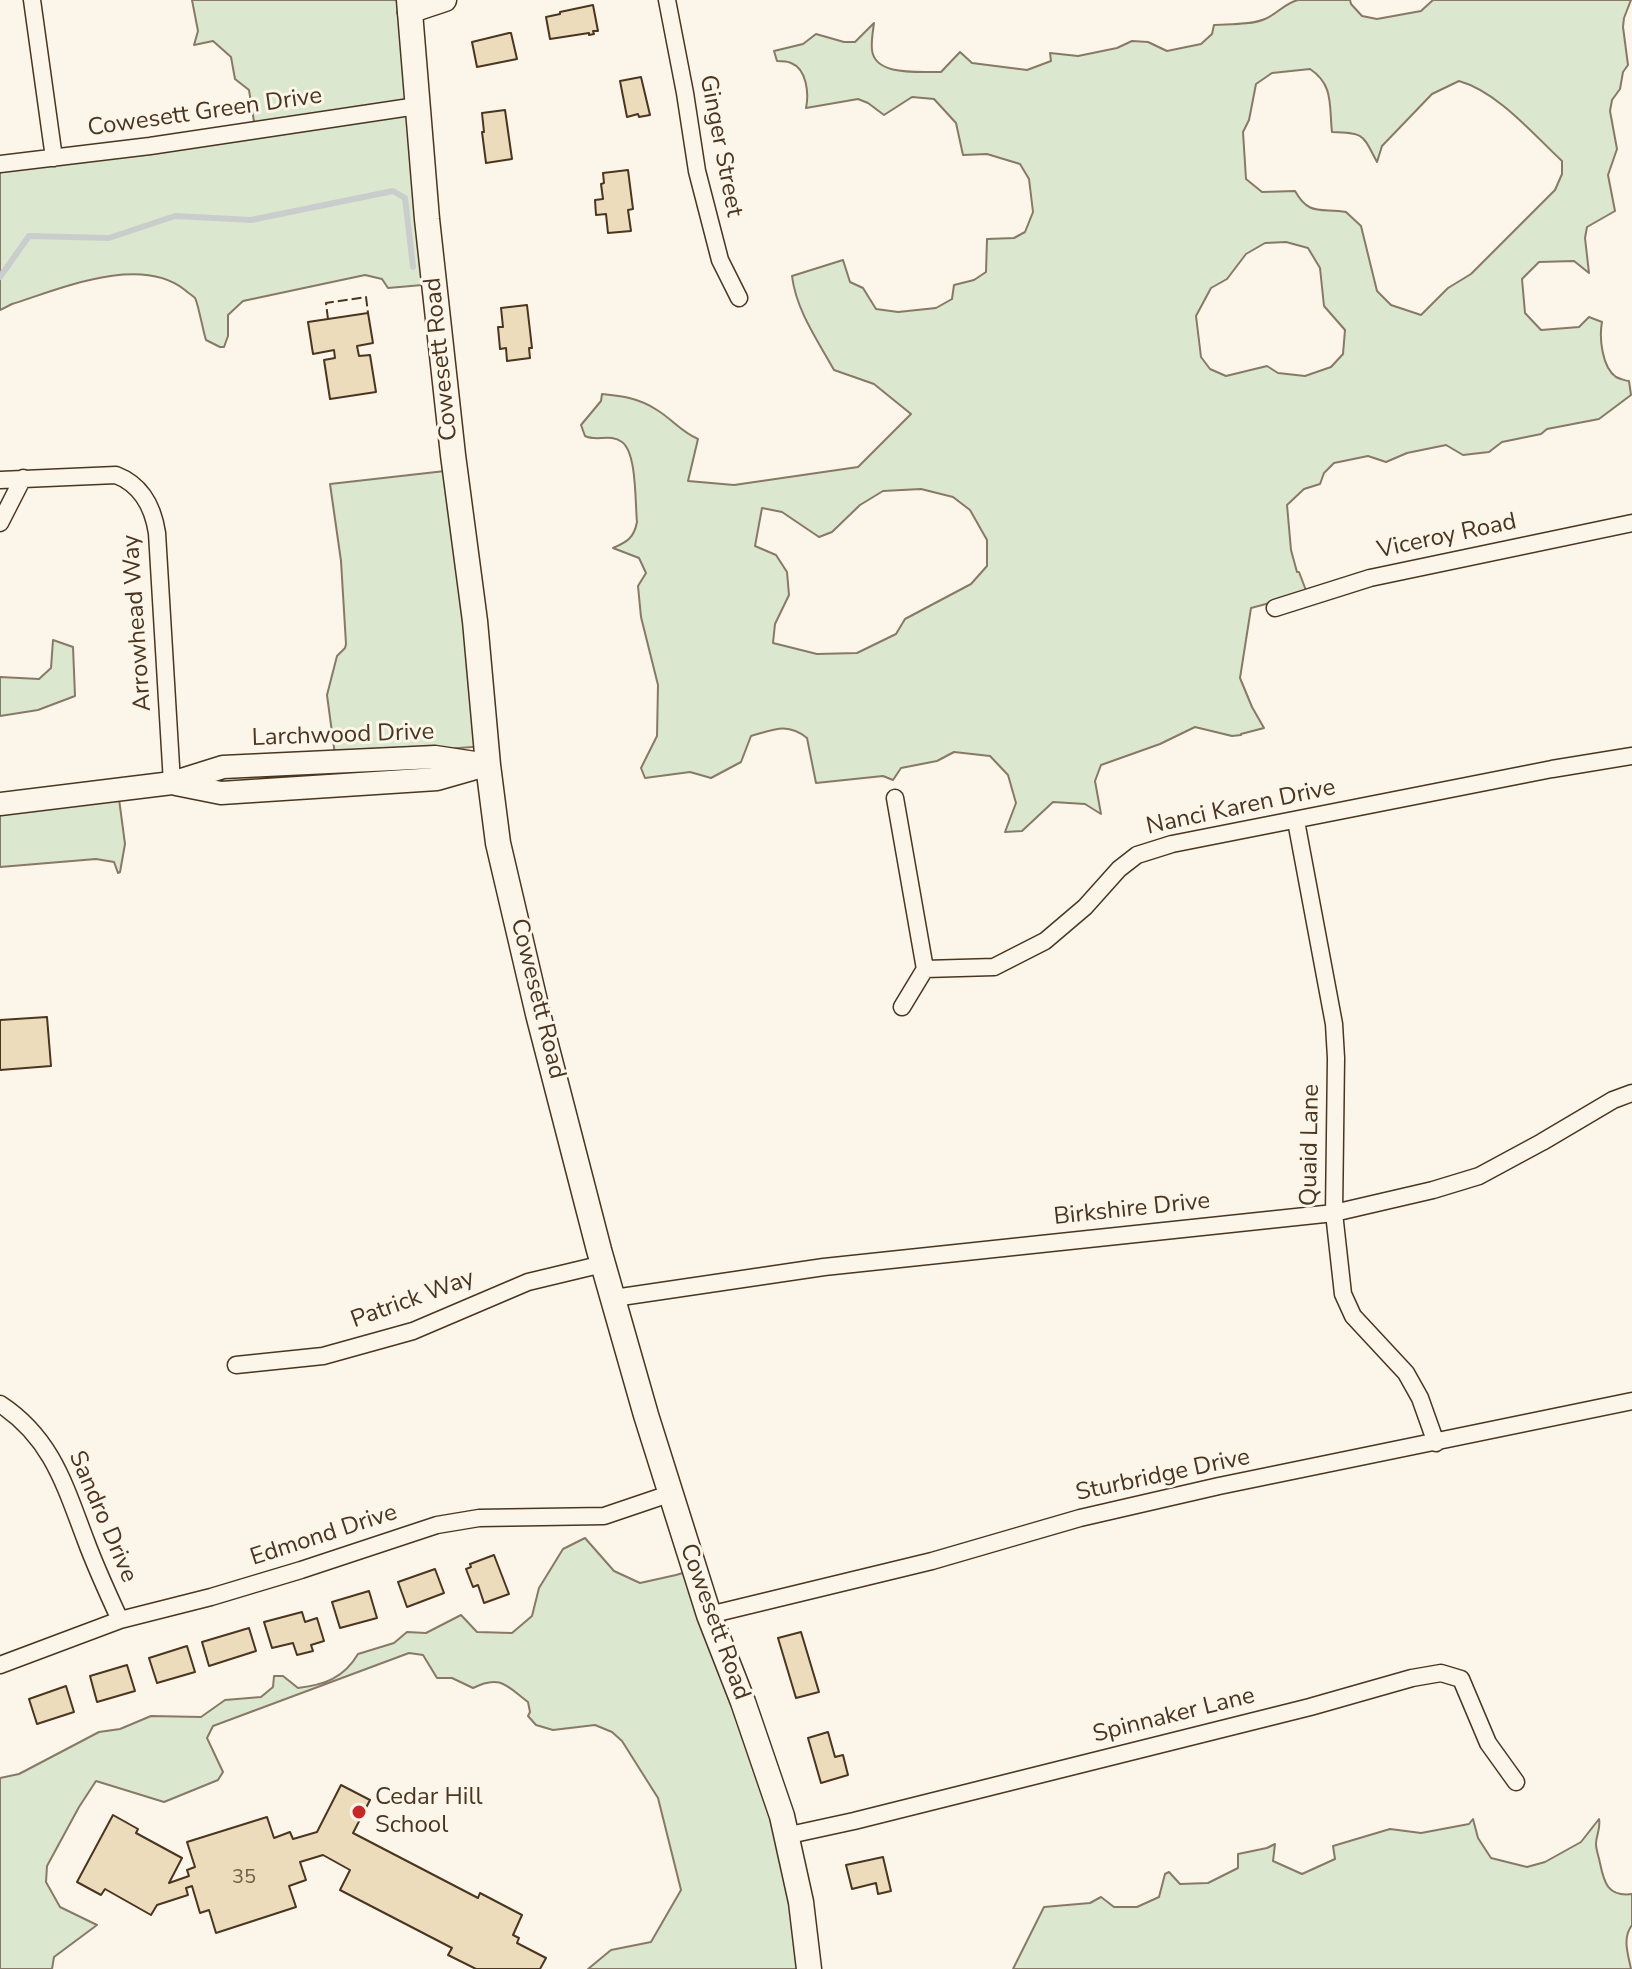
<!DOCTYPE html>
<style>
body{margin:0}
canvas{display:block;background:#fbf6e9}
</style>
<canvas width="1632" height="1969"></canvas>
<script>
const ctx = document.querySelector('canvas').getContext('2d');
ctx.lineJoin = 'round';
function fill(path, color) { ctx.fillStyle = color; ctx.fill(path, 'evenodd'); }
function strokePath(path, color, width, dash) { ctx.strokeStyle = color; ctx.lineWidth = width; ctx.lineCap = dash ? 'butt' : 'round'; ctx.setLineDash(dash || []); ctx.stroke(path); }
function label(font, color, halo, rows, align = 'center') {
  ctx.font = font + ' "Nunito Sans",sans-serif'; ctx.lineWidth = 6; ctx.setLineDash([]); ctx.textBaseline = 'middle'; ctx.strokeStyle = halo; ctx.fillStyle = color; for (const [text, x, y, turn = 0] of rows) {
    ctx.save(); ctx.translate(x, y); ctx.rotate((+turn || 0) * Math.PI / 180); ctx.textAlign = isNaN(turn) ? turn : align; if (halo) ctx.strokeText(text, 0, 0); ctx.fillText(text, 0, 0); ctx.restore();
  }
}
const green = new Path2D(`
 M192,0H411L434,284L388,288L382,279L365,275L243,301L228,315V336L224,347H220L206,340C203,331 198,303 195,298C192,295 188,293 185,290C140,254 60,289 12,304L0,310V164L255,128L249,90L235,79L231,57L213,41L194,45L198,31Z
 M1298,0H1350L1351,4L1362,16L1377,19L1421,11L1433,0H1631L1624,18L1623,27L1628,65L1623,72L1620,89L1612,100L1610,111L1617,149L1608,175L1615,211L1587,227L1585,238L1589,273L1574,261L1539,262L1522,279L1525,313L1541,330L1579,327L1589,317L1602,322C1599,338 1602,367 1616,377C1618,378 1626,381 1629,381L1631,395L1599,419L1547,429L1541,434L1502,442L1489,452L1463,455L1446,445L1407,453L1386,462L1368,456L1334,463L1324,473L1320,484L1304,489L1287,505L1291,550L1297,572H1299L1307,593L1251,608L1240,678L1252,707L1264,728L1241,734V735L1232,736L1195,727L1160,744L1101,765L1095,781L1101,814L1085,804L1053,802L1022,831L1005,832L1016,803L1008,775L990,756L954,752L937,761L901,768L893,780L883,776L816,783L807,738C787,722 773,730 751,736L741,762L711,778L690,772L645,778L641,768L657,736L658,685L641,617L638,586L646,573L639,558L613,548C627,542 634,538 637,522C635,503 637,453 622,442C610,433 597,442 585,436L581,425L601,401L602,394C622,396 639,398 657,410C672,419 681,432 698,439L688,481L734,485L858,467L911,414L874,384L834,370C818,341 796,310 792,276L843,260L850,282L863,288L876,309L898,312L936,308L952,299L954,285L974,280L986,272L987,239L1014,238L1025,232L1033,212L1029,179L1020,164L987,154L963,155L956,123L934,99L912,97L884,115L868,103L858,99L806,108C809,94 807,69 791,63C787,61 782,61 777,61L774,51L803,44L816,34L844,42H855L874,23C873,31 871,41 872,50C875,77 921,71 941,72L960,52L972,63L1027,70L1051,61L1050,53L1078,56L1117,48L1132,41L1148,42L1167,51L1201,44L1212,34L1214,25C1230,24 1251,25 1265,19C1277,14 1285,3 1298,0ZM1310,69C1334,85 1329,105 1332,132C1365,133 1362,134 1377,162L1382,146L1432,94L1459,81C1498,92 1533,134 1562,161V174L1555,190L1471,274L1448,288L1421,315L1391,305L1377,291L1361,226L1346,212C1320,208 1309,216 1295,191L1262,192L1246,179L1243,132L1249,120L1256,84L1272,73ZM1286,242L1308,248L1320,268L1324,306L1345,330L1343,354L1331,367L1305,376L1278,373L1267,366L1226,376L1210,369L1201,357L1196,316L1211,288L1227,279L1246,254L1265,243ZM921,489L953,497L970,510L987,540V566L971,584L905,619L896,634L857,653L817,654L773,643L775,624L789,595L787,572L776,555L755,546L762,508L782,512L819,537L832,532L860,505L883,491Z
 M454,470L486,746L338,757L335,755L327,695L337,656L345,648L346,644L341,561L330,484Z
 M53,640L73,647L75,696L38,710L0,716V677L39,679L51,668Z
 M0,799H119L125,844L120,872L118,873L114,862L96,859L0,867Z
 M585,1538L614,1571L640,1583L676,1575L696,1569L748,1713L810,1969H588L611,1950L651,1942L681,1890L658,1798L622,1741L612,1732L595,1725L553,1730L536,1725L528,1716L530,1712L528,1702C507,1686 500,1674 473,1688L452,1678H437L423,1655L409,1653L213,1726L207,1738L223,1772L218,1780L164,1802L96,1781L79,1807L47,1866L46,1882L60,1907L97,1925L54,1957L52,1969H0V1778L19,1774L99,1732L120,1729L151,1716L201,1717L225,1700L261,1697L273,1687L274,1676H283L298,1688C324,1685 344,1678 358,1654L394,1643L407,1632L426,1633L461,1615L477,1632L512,1633L532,1616L539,1588L563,1549Z
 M1473,1819L1478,1838L1491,1858L1527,1867L1545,1862L1581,1842L1599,1819C1601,1829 1596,1835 1596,1844C1596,1850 1599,1857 1600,1863C1604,1883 1608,1897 1632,1894V1925C1622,1938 1628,1954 1631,1969H1013L1044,1907L1090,1903L1101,1897L1114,1907H1137L1159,1897L1165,1874L1169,1872L1180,1884L1208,1883L1238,1868V1854L1267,1848L1275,1844L1273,1861L1302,1874L1335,1859L1333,1846L1390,1829L1421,1833L1469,1824Z`);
fill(green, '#dce7d0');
strokePath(green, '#887966', 2);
strokePath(new Path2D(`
 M0,277L29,236L109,238L175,216L251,220L393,191L405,198L413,267`), '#c9cecd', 6);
const building = new Path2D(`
 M593,5L598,31H593L594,34L589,35V33L550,39L546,17L560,14V12Z
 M509,33H511L517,59L477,67L472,42Z
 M641,77L650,115L639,117L638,114L627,117L620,81Z
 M505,110L512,159L486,163L482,132H484L482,113Z
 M628,170L633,209L628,210L631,231L608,233L606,214L596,215L595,200L603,199L601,184L604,183L603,173Z
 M527,305L532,348H529L530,358L507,361L506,348L500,349L498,327H503L501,308Z
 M368,313L373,343L357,346L359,356L370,355L376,392L330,399L324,360L335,358L334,350L313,354L308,322Z
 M47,1017L51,1066L0,1070V1020Z
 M494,1555L509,1594L484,1603L478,1585L473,1587L466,1569L471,1567L470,1564Z
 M435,1569L444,1593L407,1607L398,1582Z
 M369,1591L377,1618L340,1628L332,1602Z
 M302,1612L305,1622L317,1618L324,1641L311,1645L313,1651L297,1655L293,1643L272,1648L264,1622Z
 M249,1628L256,1651L209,1666L202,1642Z
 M801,1632L819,1692L796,1698L778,1638Z
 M187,1646L195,1672L157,1683L149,1658Z
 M127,1665L135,1691L97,1702L90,1676Z
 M66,1686L74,1712L37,1724L29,1699Z
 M828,1732L835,1757L843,1755L848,1775L821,1783L808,1738Z
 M341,1785L370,1800L353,1833L478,1898L480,1893L522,1915L513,1935L519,1938L517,1943L546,1958L540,1969H476L448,1955L452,1948L340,1890L350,1870L323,1855L300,1862L306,1880L289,1886L296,1907L216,1933L209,1910L200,1913L192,1886L186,1888L188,1895L157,1905L151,1915L105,1889L101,1895L77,1882L113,1815L138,1829L136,1833L182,1858L169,1883L189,1876L187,1870L195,1867L187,1842L267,1817L274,1838L290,1832L293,1839L317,1832Z
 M883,1857L891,1891L878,1894L876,1883L852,1889L846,1865Z`);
fill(building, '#ecdcbc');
strokePath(building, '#4a3520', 2);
const minor = new Path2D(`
 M32,0L54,158
 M667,0L685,93L697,171L720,260L739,298
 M0,164L150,146L417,106
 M0,480L116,475C142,485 153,507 157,533L172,783
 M0,523L23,478
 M1275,608L1370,578L1632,523
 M895,798L925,969
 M1296,821L1334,1024L1336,1058L1334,1213L1343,1294L1353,1316L1406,1373L1420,1398L1436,1443
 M925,969L994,967L1045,941L1085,907L1119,869L1137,855L1172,844L1552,769L1632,756
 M902,1007L925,969
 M614,1298L824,1267L1334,1213L1433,1190L1479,1176L1542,1142L1613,1100L1632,1093
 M236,1365L323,1356L413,1331L528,1282L603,1264
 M0,1404C52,1438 65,1486 86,1541C96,1568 108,1594 120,1620
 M709,1615L932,1561L1080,1518L1219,1486L1632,1401
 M0,1665L120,1620L211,1597L301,1570L437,1525L479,1518L604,1516L669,1494
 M785,1836L854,1821L1310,1707L1412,1678L1441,1673L1461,1679L1488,1743L1516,1782`);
const tertiary = new Path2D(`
 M409,12L445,0
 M176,784L221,793L437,779L479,767
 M0,804L172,783L223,767L435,757L488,765`);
const secondary = new Path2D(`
 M409,0L427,219L453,455L475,621L488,765L498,843L538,1014L599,1250L646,1415L709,1615L743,1702L782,1816L801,1902L809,1969`);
strokePath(minor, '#4a3520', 19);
strokePath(tertiary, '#4a3520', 25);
strokePath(secondary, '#4a3520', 27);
strokePath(minor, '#fbf6e9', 16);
strokePath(tertiary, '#fbf6e9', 22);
strokePath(secondary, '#fbf6e9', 24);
strokePath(new Path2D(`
 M328,319L326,303L366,297L368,313`), '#4a3520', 2, [10, 4]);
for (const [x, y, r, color] of [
 [359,1812,8,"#c62828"]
]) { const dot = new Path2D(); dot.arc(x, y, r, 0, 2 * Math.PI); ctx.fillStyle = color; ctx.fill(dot); strokePath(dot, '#fbf6e9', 3); }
label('20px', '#725f47', null, [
 ["35",244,1878]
]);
label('24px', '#4a3520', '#fbf6e9', [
 ["Cowesett Green Drive",205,113,-8],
 ["Ginger Street",720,146,79],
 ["Cowesett Road",442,359,-96],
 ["Viceroy Road",1447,537,-12],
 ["Arrowhead Way",138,623,-94],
 ["Larchwood Drive",343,736,-2],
 ["Nanci Karen Drive",1241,808,-12],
 ["Cowesett Road",537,999,76],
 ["Quaid Lane",1311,1145,-89],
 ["Birkshire Drive",1132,1210,-6],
 ["Patrick Way",413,1300,-20],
 ["Sturbridge Drive",1163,1476,-12],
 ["Sandro Drive",102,1517,67],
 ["Edmond Drive",324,1536,-18],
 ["Cowesett Road",714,1622,70],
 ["Spinnaker Lane",1174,1716,-14]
]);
label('24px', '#4a3520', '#fbf6e9', [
 ["Cedar Hill",375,1798],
 ["School",375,1826]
], 'left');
</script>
